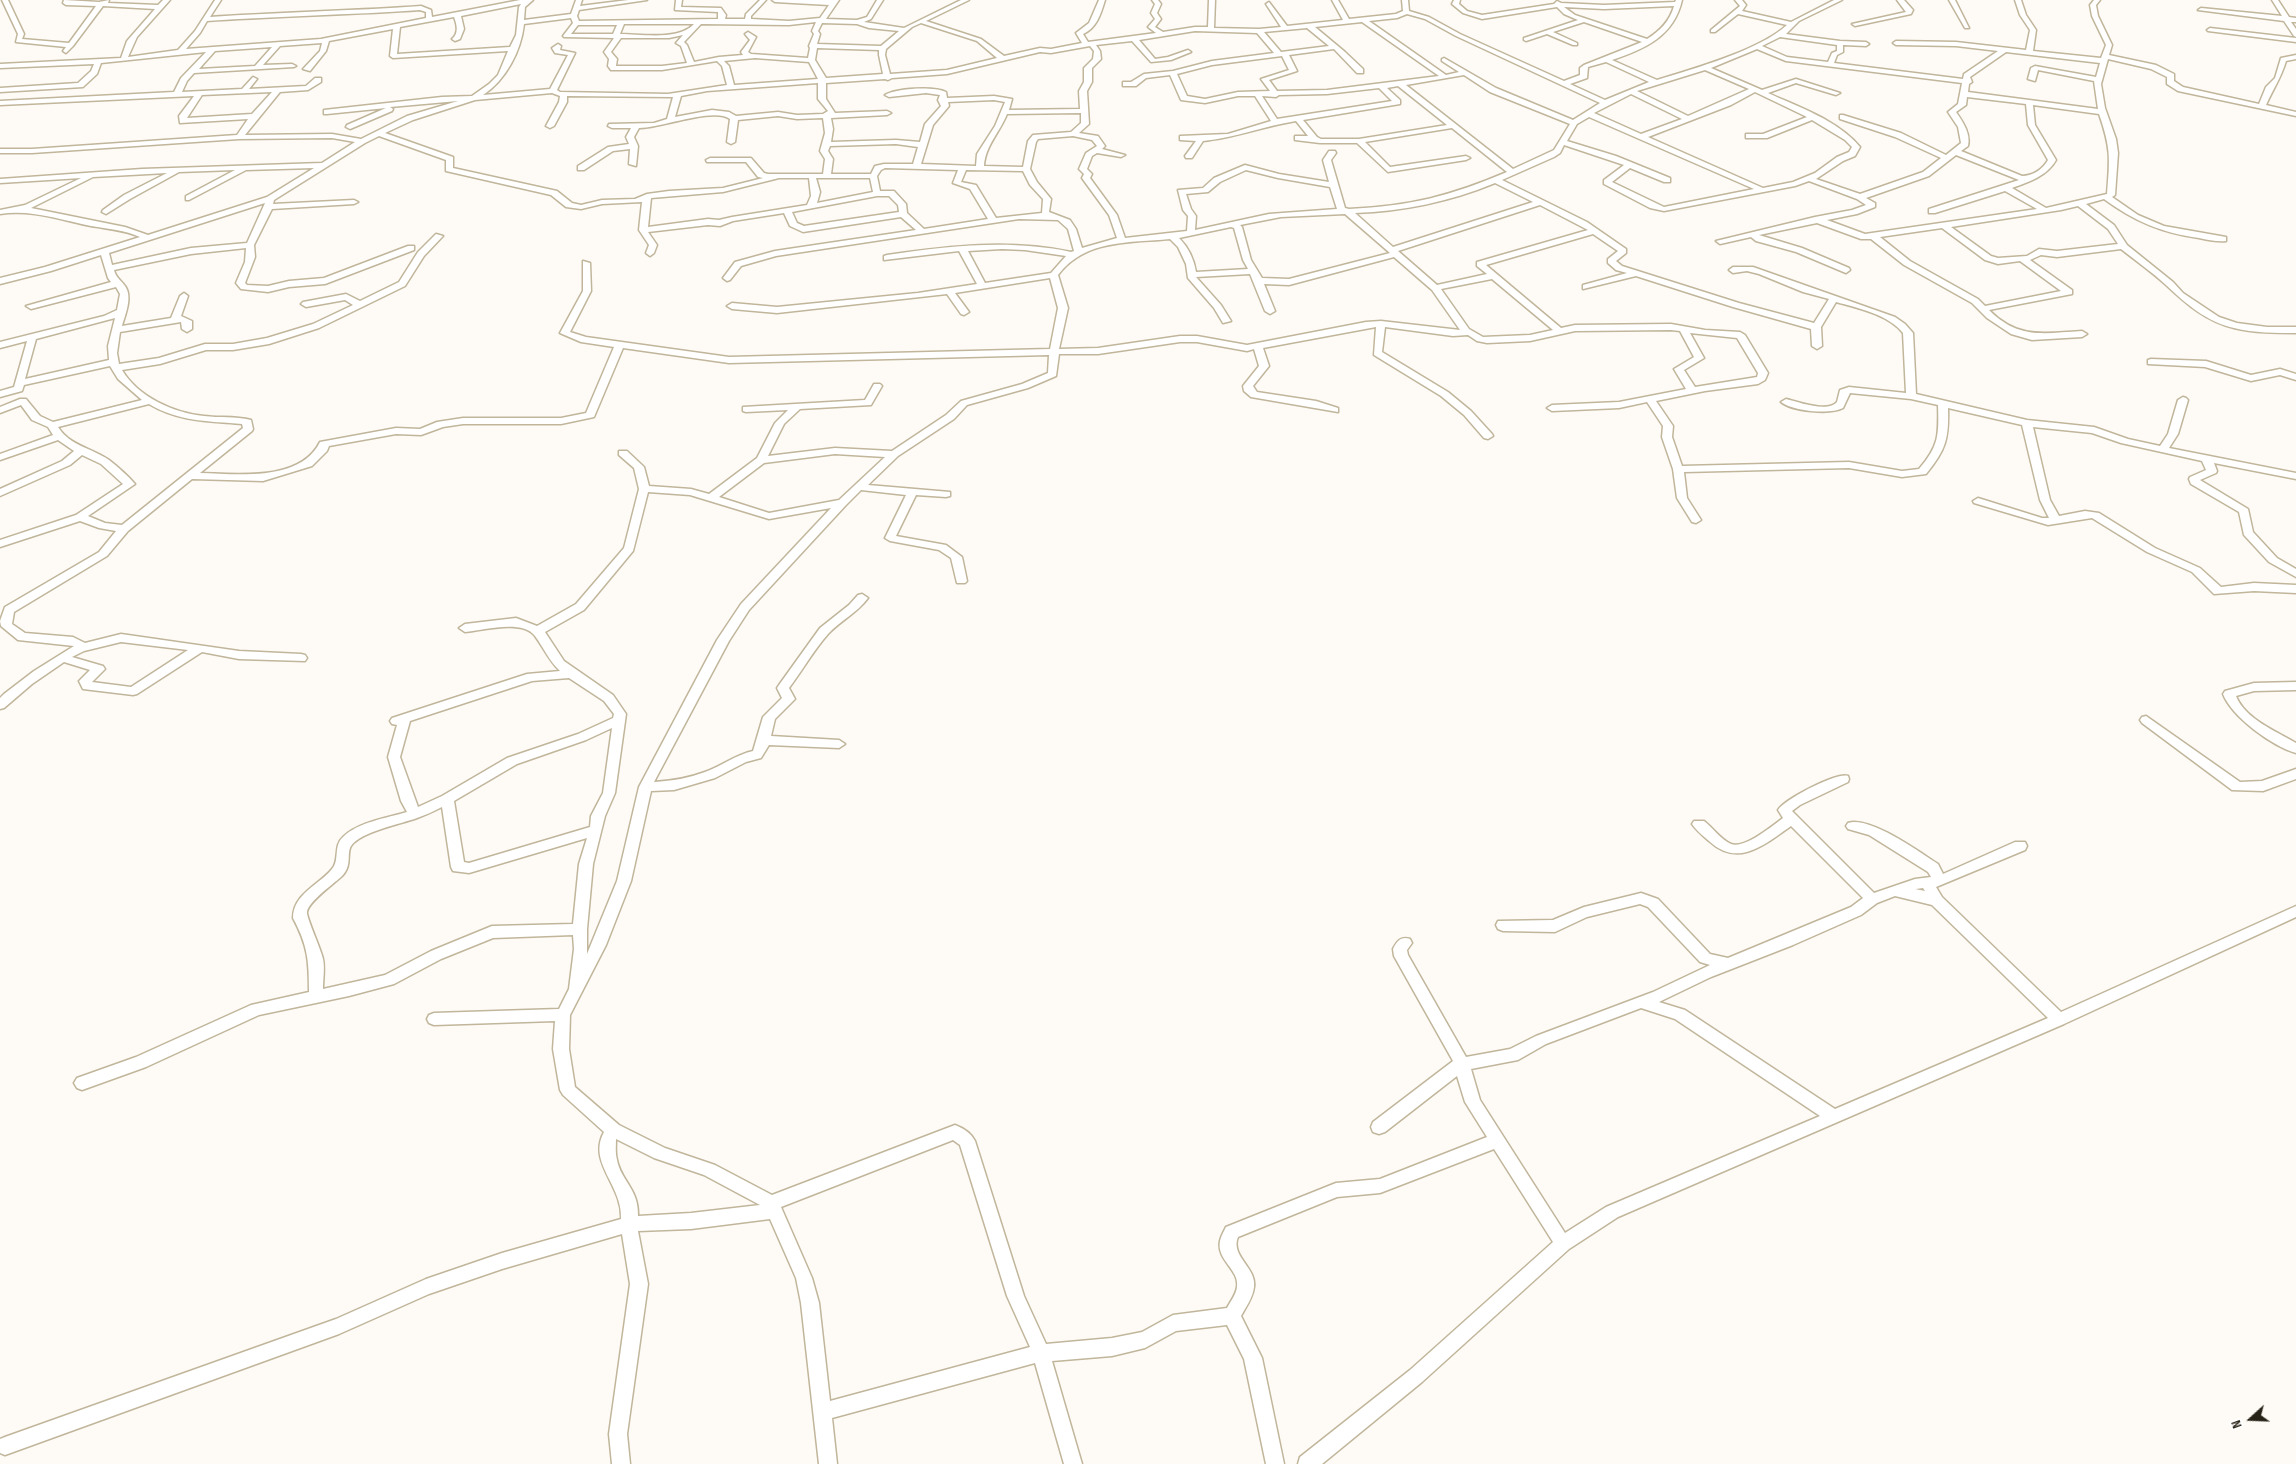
<!DOCTYPE html>
<style>
body{margin:0}
#map{position:relative;width:2296px;height:1464px;overflow:hidden;background:#fefbf6;font-family:"Sofia Sans Condensed",sans-serif}
canvas{display:block}
.north{position:absolute;left:2226px;top:1394px;width:50px;height:50px;-webkit-text-stroke:4px #fff;paint-order:stroke;rotate:250deg;font-size:14px;font-weight:700;line-height:20px;text-align:center;color:#262217}
.north::after{content:'';display:block;margin:auto;width:18px;height:22px;background:#262217;clip-path:polygon(50% 0,100% 100%,50% 72%,0 100%)}
</style>
<div id="map">
<canvas width="2296" height="1464"></canvas>
<div class="north">N</div>
</div>
<script>
const ctx = document.querySelector('canvas').getContext('2d');
ctx.lineJoin = 'round';
function strokePath(path, color, width, dash) { ctx.strokeStyle = color; ctx.lineWidth = width; ctx.lineCap = dash ? 'butt' : 'round'; ctx.setLineDash(dash || []); ctx.stroke(path); }
function fill(path, color) { ctx.fillStyle = color; ctx.fill(path, 'evenodd'); }
const minor = new Path2D(`
 M2,0H8L24,34L22,39L69,43L96,6L66,5L63,3L64,0L99,2L109,0L108,3L158,5L163,0H170L137,37L128,57L178,50L195,31L215,0H221L210,17C280,12 351,11 421,6L431,10L432,17L520,0H533L525,7L524,20L571,14L576,0H582L580,6L628,0H647L579,10L577,16L579,21L718,19V12L675,10L676,0H682L681,7L721,8L726,15L725,19H745L746,14L760,0H766L751,16V19L789,21L820,18L829,5L775,2L772,0H839L826,19L857,20L867,17L877,0H883L871,19L864,22L904,28L961,0H969L926,21L981,39L1004,56L1040,48L1051,49L1082,43L1076,33L1089,23L1099,0H1105C1101,13 1097,28 1083,34L1088,42L1156,33L1148,27L1155,19L1151,13L1155,4L1152,0H1158L1161,4L1157,13L1161,19L1155,27L1163,32L1195,27H1208L1209,0H1215L1214,28L1259,29L1281,27L1266,4L1269,2L1287,26L1343,20L1332,0H1338L1349,19L1396,14L1403,11L1402,0H1408L1409,11L1429,17L1460,34L1564,81L1580,75V68L1584,65L1642,42L1584,22L1553,32L1577,43V45H1573L1547,34L1526,41L1524,40V38L1578,20L1564,14L1557,7L1482,19L1463,13L1452,4L1454,0H1460L1459,4L1467,11L1482,15L1554,4L1557,1L1561,3L1604,5L1675,2L1676,0H1682C1674,36 1645,49 1612,60L1657,80C1693,69 1760,50 1787,25L1738,14L1715,32H1711V30L1740,6L1735,0H1742L1746,5L1742,11L1791,22L1834,0H1842L1799,21L1786,34L1840,41L1866,42L1869,44L1866,46L1843,45V52L1837,55L1834,63L1963,79L1964,74L1998,51L1956,46L1896,45L1893,43L1896,41L1956,42L2026,50L2030,30L2020,15L2015,0H2021L2026,15L2036,30L2033,51L2101,58L2106,45L2092,16L2090,5L2094,0H2100L2096,5L2098,16L2112,45L2109,55L2156,65L2174,74V81L2183,87L2259,104L2266,87L2275,78L2281,58L2296,55V59L2286,61C2281,78 2273,89 2266,105L2296,112V116L2178,91L2167,84V77L2151,69L2108,59L2101,84L2105,108L2116,139L2118,153L2115,195L2112,197L2138,215L2164,226L2226,237V241C2218,242 2208,240 2199,238C2162,233 2134,221 2104,199L2086,204L2114,225L2127,245L2173,282L2183,293L2219,317L2237,323L2267,327H2296V333C2276,333 2254,333 2234,328C2207,322 2186,304 2166,285C2152,272 2136,261 2121,249L2057,257L2041,255L2030,260L2072,290V294L1989,310C2019,340 2044,333 2082,331L2087,334L2082,337L2032,340L2011,334L1987,318L1972,303L1904,265L1871,239H1861L1817,223L1759,235L1802,248L1849,268L1850,270L1846,273L1796,252L1756,241L1751,237L1720,244L1716,241L1815,217L1852,210L1866,205L1857,199L1809,181L1795,186L1664,211L1650,208L1604,184V180L1624,165L1564,145L1560,153L1554,157L1502,180L1587,222L1626,249V253L1616,261L1622,266L1739,303L1814,323L1829,299L1803,292L1759,274L1747,271L1733,273L1729,270L1733,267H1753L1895,317L1905,324L1913,333L1916,394L2027,420L2094,427L2128,439L2160,446L2168,434L2178,400L2183,397L2186,398L2188,400L2178,434L2169,448L2296,473V479L2214,463L2217,471L2216,473L2200,480L2248,509L2253,532L2277,558L2296,569V577L2269,562L2244,535L2239,512L2191,484L2189,479L2190,477L2206,470L2202,461L2121,443L2092,433L2033,427L2050,500L2059,516L2085,511L2099,513L2155,548L2200,568L2221,587L2254,583L2296,585V593L2254,591L2214,594L2192,572L2147,552L2092,518L2048,525L1974,503L1973,501L1978,498L2042,518H2049L2040,500L2022,425L1948,408C1949,438 1946,450 1926,474L1902,477L1849,468L1684,472L1687,498L1701,520L1696,523L1692,522L1677,498L1673,469L1662,437L1663,426L1647,402L1619,408L1552,411L1547,408L1552,405L1619,402L1686,389L1674,369L1694,357L1680,331L1671,330L1575,331L1530,341L1487,343L1477,341L1468,335L1453,336L1385,327L1382,352L1448,392L1471,411L1492,434L1493,436L1488,439L1484,438L1464,415L1441,396L1374,355L1376,327L1263,348L1269,366L1253,386L1257,392L1316,401L1338,408V412L1251,397L1244,391L1243,386L1259,366L1254,349L1247,351L1197,342H1180L1098,354H1059L1056,376L1028,388L967,405L954,419L898,456L868,485L950,492V496L946,497L916,495L896,536L946,545L962,557L967,581L965,583H957L951,558L939,550L890,541L885,538L906,495L861,490L846,505L749,610L729,641L654,782C672,781 689,778 705,772C722,766 735,755 753,751L763,717L782,698L777,688L779,685L820,628L849,605L858,595L862,594L868,598C857,613 840,621 828,634C813,651 802,671 789,688L795,699L775,719L771,736L839,740L845,744L839,748L769,745L761,758L746,762L715,778L674,790L651,791L631,881L606,945L570,1015L569,1049L575,1087L619,1125L665,1148L715,1165L772,1195L955,1125C963,1128 971,1133 975,1141L1024,1296L1046,1344L1112,1338L1142,1332L1173,1315L1227,1308C1230,1302 1236,1295 1237,1287C1240,1270 1216,1260 1220,1241C1221,1236 1224,1231 1226,1227L1336,1183L1380,1179L1487,1137L1465,1102L1457,1076L1385,1132L1379,1134L1373,1132L1371,1127L1373,1122L1453,1061L1394,956L1393,949C1397,941 1401,936 1410,939L1412,943L1407,950L1408,955L1466,1057L1510,1049L1536,1036L1653,992L1710,965L1700,962L1648,907L1640,904L1587,917L1555,932L1503,931L1498,929L1496,925L1498,921L1553,920L1584,907L1641,893L1658,899L1710,954L1728,958L1851,907L1863,898L1791,826C1764,845 1738,868 1709,841C1703,836 1696,830 1692,824L1694,821H1704C1712,827 1721,840 1731,844C1745,849 1772,826 1783,818L1778,810C1785,799 1837,772 1848,776L1849,779L1848,782L1800,805L1792,811L1874,893L1915,879L1931,877L1928,872L1869,835L1848,829L1846,826L1848,823C1870,816 1919,852 1938,864L1943,874L2015,842H2025L2027,846L2025,850L1936,887L1942,897L2061,1012L2296,906V917L2064,1024L1618,1217L1569,1249L1422,1382L1322,1464H1298L1300,1457L1410,1370L1553,1242L1494,1149L1380,1193L1337,1197L1238,1237C1230,1256 1257,1268 1254,1287C1253,1297 1246,1307 1241,1316L1262,1358L1284,1464H1266L1244,1359L1227,1325L1176,1331L1145,1348L1112,1356L1052,1361L1082,1464H1064L1035,1363L832,1418L837,1464H819L801,1303L796,1278L770,1219L691,1229L638,1231L648,1284L627,1434L630,1464H612L609,1434L630,1284L622,1234L502,1269L429,1294L339,1334L5,1455L0,1453V1439L5,1437L336,1319L426,1279L502,1253L621,1219C623,1185 587,1163 604,1132L563,1095L560,1090L553,1049L555,1021L434,1025L429,1023L427,1019L429,1015L434,1013L559,1009L569,989L574,949L573,935L493,938L441,959L394,984L349,996L259,1015L146,1067L82,1090L77,1088L74,1083L77,1078L136,1057L251,1005L309,992C309,961 308,946 293,918C293,894 319,885 332,869C340,860 333,846 343,837C358,822 387,818 407,812L401,801L388,757L397,725L392,724L390,721L392,718L527,674L560,671C549,661 544,648 535,636C523,619 483,630 465,632L459,628L465,624L516,618L537,626L576,604L624,548L639,489L634,468L619,455V451H627L644,467L649,486L691,489L709,494L757,458L775,423L788,410L746,412L743,411V407L865,400L874,384H880L882,386L871,405L800,409L784,424L768,456L835,448L892,451L946,415L961,401L1022,384L1048,373L1049,355L729,363L623,348L594,417L561,424H463L443,427L421,435L396,434L329,446L327,451L312,466L263,481L192,479L128,531L107,556L14,612L12,624L25,633L73,637L85,643L121,634L239,651L301,654L305,655L307,658L305,661L239,659L202,652L137,694L133,695L83,689L79,681L90,670L64,662L32,684L4,708L0,709V698L4,694L34,671L74,646L18,640L1,626L0,621L5,607L99,552L116,531L99,528L80,521L0,547V540L76,515L123,484L101,464L82,455L70,465L0,496V489L62,461L74,451L58,440L0,460V454L53,435L48,427L32,420L21,405L0,413V407L20,399H26L40,416L53,422L142,400L118,379L110,366L24,385L22,391L0,397V391L14,387L27,341L0,348V342L104,316L117,310L120,294L116,287L31,309L26,306L111,282L108,278L101,255L51,271L0,284V278L45,267L140,237C125,230 108,229 91,226C61,220 31,209 0,214V210L25,205L81,178L0,183V179L142,169L322,163L355,142L332,138L239,139L32,153H0V149H32L237,135L248,119L180,123L179,116L194,96L0,105V101L174,92L181,78L206,52L101,63L97,74L83,87L0,92V88L78,83L91,71L94,64L0,68V64L121,58L127,41L155,9L103,6L73,46L66,53L63,51L66,47L16,42L18,34ZM521,4L519,7L516,35L510,47L397,54L400,27L454,17C457,25 459,33 452,39L455,41L460,39L464,29L461,16ZM1674,6C1670,21 1660,31 1647,39L1575,15L1564,7L1604,9ZM420,10L426,12V18L321,39L186,49L200,33L207,21C278,16 349,15 420,10ZM1407,14L1425,19L1456,36L1600,103L1573,120L1496,88L1444,58L1442,59V61L1459,72L1446,75L1369,21L1397,18ZM571,18L573,23L563,36L564,37L614,38L604,52L609,59L608,66L611,70H662L717,61L722,66L727,85L668,94L560,92L557,90L575,53L560,50L561,46L558,44L552,48L555,53L568,55L550,89L483,95C506,80 521,51 524,24ZM816,22L812,31L814,34L809,46L810,48L808,58L751,54L748,52L756,37L748,32L745,34L750,40L741,52L743,55L719,57L694,62L687,45L684,42L701,24L789,25ZM1362,22L1439,76L1327,90L1277,91L1269,80L1297,71L1289,55L1334,49L1357,73H1363V69L1345,52L1315,27ZM822,23L857,24L869,28L899,31L881,46L817,44L820,34L818,31ZM921,23L977,41L997,58L947,70L890,74L885,55L886,49L912,27ZM624,24H694C678,41 641,34 620,34ZM578,25H617L613,34H571ZM1307,28L1329,46L1281,52L1264,32ZM393,29L390,56L393,58L508,51L498,75L489,84L472,96L442,97L324,110V114H327L386,108L347,125L346,127L350,129L392,111L393,109L390,107L458,101L407,116L361,139L332,134L245,135L280,92L308,90L321,82V78H315L306,86L249,89L257,79L253,77L242,89L182,92L187,81L194,73L294,67L296,66L292,64L263,65L280,46L322,43L320,51L303,69L310,71L326,51L329,41ZM1195,31L1257,33L1274,53L1212,61L1173,71L1144,74L1131,82H1123V86H1136L1146,78L1170,75L1181,100L1205,103L1238,96H1255L1271,121L1228,134L1180,136V140L1196,141L1185,156L1186,158H1192L1203,141C1235,138 1264,126 1296,121L1308,136H1295V140L1320,143H1357L1388,172L1466,160L1470,158L1466,156L1390,167L1365,142L1452,128L1507,172C1451,196 1410,206 1349,209L1345,208L1331,160L1336,153L1335,151H1329L1323,160L1329,182L1279,174L1245,165L1214,178L1203,188L1178,190L1183,210L1188,216L1187,231L1125,238L1117,215L1090,178L1092,174L1087,169L1092,156L1097,153L1121,157L1125,155L1102,149L1105,146L1098,136L1079,133L1089,124L1087,91L1092,82V68L1101,59L1100,51L1096,45L1132,41L1151,62L1171,60L1191,52L1188,50L1168,57L1155,59L1139,40ZM683,35L676,43L681,46L687,63L662,66H616L617,59L611,52L621,38H669ZM1780,37L1837,45V51L1832,53L1828,62L1787,57L1762,46ZM1090,46L1094,51L1093,59L1084,68V82L1079,91L1080,109L1009,110L1012,99L994,96L947,98L946,92C934,86 896,88 885,95L889,97L926,93L940,95L938,100L941,106L925,124L920,142L896,140L831,142L833,129L831,118L887,115L891,113L887,111L835,113L826,99V83L885,79L888,80L892,78L947,74L1040,52L1051,53ZM272,47L255,66L199,69L215,51ZM817,48L879,50V55L883,74L826,78L815,60ZM1757,49L1786,61L1962,83L1958,104L1948,112L1958,127L1961,143L1946,155L1901,133L1843,115H1840V119L1895,137L1941,158L1923,172L1860,194L1816,179L1843,161L1855,156L1860,147C1838,120 1798,107 1768,93L1796,83L1836,95L1840,93L1796,79L1762,90L1711,68ZM2006,52L2100,63L2096,77L2035,66L2031,68L2028,79L2035,81L2038,70L2094,81L2098,109L1968,92L1969,84L1972,82L1970,77ZM1282,56L1289,70L1261,79L1270,91L1238,92L1205,99L1187,96L1177,74L1212,65ZM755,58L809,62L818,79L734,85L729,66L724,61ZM1606,62L1649,82L1605,100L1570,84L1587,78L1588,67ZM1705,70L1749,89L1688,116L1637,91ZM1464,75L1490,92L1570,124L1554,150L1513,169L1406,85ZM818,83V99L828,111L823,114L797,115L778,112L736,116L729,112L712,110L675,117L681,96L707,91ZM1398,86L1447,125L1359,139H1321L1317,137L1303,120L1400,104V100L1387,88ZM1379,88L1392,101L1277,119L1262,96L1276,97L1279,95L1327,94ZM272,92L252,114L187,118L202,95ZM1755,92L1807,117L1763,134H1746V138H1767L1812,120L1845,140L1852,147L1849,152L1837,157L1815,173L1793,182L1763,188L1648,137L1731,105ZM552,93L560,96L559,102L546,126L550,128L554,126L567,102V96L673,97L667,119L654,123L609,124L608,126L612,128H631L626,137L629,144L608,147L578,166V170H584L613,151L630,149L629,164L636,166L638,146L634,137L639,128C662,128 713,107 730,119L727,142L731,144L735,142L738,120L778,116L797,119L823,118L825,133L820,151L825,159L823,174H768L764,173L751,158H710L706,160L707,162H746L758,177L763,178L723,188L669,191L647,194L635,199L602,200L581,205L572,203L557,191L453,168V157L385,133L413,120L475,100ZM1631,94L1682,119L1641,134L1594,113ZM1967,97L2026,104L2028,125L2048,160C2043,169 2033,176 2022,176L1961,151L1968,146C1971,134 1963,122 1956,112L1966,105ZM994,100L1005,102L995,126L977,154L976,166L921,164L933,125L949,106L948,102ZM2033,105L2099,114C2111,148 2110,159 2107,194L2046,208L2012,188C2029,182 2047,176 2056,160L2035,125ZM1081,113V123L1071,132L1033,135L1028,141L1023,167L984,166C985,146 1000,132 1007,114ZM1589,117L1754,189L1664,207L1612,182L1630,168L1664,182H1670V178L1616,156L1567,141L1577,124ZM379,136L446,160V171L551,195L566,207L581,209L602,204L642,202L639,230L649,245L646,253L650,256L654,253L657,245L648,232L708,225L720,226L733,221L784,213L790,226L803,232L901,217L916,230L775,251L735,262L723,278L727,281L730,280L741,266L776,256L1019,219L1058,220L1068,229L1074,251L1071,252C1009,239 949,246 887,255L884,256V260L959,251L977,284L918,293L777,307L732,303L727,306L732,309L777,313L947,294L961,314L964,315L969,312L955,293L1050,278L1058,308L1050,349L729,357L586,337L570,332L591,291L590,263L583,261V291L560,333L581,342L614,347L586,413L561,418H463L437,422L420,429L396,428L320,442C300,482 238,474 200,473L252,431L253,429L251,420C235,416 220,418 204,416C174,413 138,397 122,370L160,364L206,350H233L269,344L319,328L405,286L424,256L443,236L436,234L418,252L399,282L360,301L346,294L303,302L301,304L306,307L345,300L353,305L313,324L267,338L233,344H205L159,358L119,364L117,353L120,332L181,322L182,329L187,332L192,329V321L181,316L188,296L184,293L180,296L171,318L122,326C125,315 133,297 125,286C121,280 116,278 114,270L191,254L246,248L245,262L236,283L241,289L268,292L289,287L325,284L414,250V246H408L324,278L289,281L268,286L247,285L245,283L255,257L254,245L272,209L354,204L358,202L354,200L273,204L274,200L365,143ZM1073,136L1092,140L1097,146L1086,153L1079,169L1084,174L1082,178L1109,215L1117,238L1082,248L1076,229L1070,220L1049,212L1051,199L1037,182L1030,169L1036,142L1038,139ZM896,144L918,147L913,164H884L875,166L871,174H831L833,159L828,151L830,146ZM1956,155L2019,180L1929,209V213H1935L2005,191L2037,209L1865,234L1827,220L1857,214L1875,207V203L1866,198L1929,176ZM314,168L267,197L148,235L125,227L31,208L93,177L167,173L124,195L103,210L102,212L106,214L130,199L179,172L235,170L186,196V200H189L246,170ZM885,168L958,170L953,183L970,189L988,219L924,229L907,213L906,204L894,191H880L877,176L881,170ZM966,170L1023,171L1030,185L1043,199L1042,213L996,218L976,185L961,182ZM1246,170L1278,178L1330,187L1337,209L1269,214L1195,230L1196,216L1191,209L1186,194L1208,192L1220,182ZM779,178H809L811,196L807,205L732,217L719,220L708,219L648,227L651,198L723,192ZM816,178H870L873,192L817,203L820,192ZM1495,183L1533,202L1393,247L1355,213C1404,211 1449,202 1495,183ZM877,196H889L898,205L899,212L804,226L797,223L792,212ZM265,203L247,243L191,248L112,265L109,253ZM1540,205L1588,230L1477,262V266L1487,274L1437,285L1398,251ZM2078,206L2108,229L2118,244L2057,251L2039,249L2027,256L1998,258L1991,256L1951,227L2061,210ZM1345,214L1390,253L1289,279L1262,278L1251,260L1242,227L1240,225L1281,217ZM1231,227L1234,228L1243,260L1248,269L1196,272C1194,259 1188,247 1179,238ZM1942,228L1985,260L1998,264L2020,261L2061,291L1985,306L1978,299L1910,261L1880,237ZM1593,234L1618,251L1608,259V263L1616,270L1627,273L1583,285V289L1636,276L1733,307L1811,329L1812,346L1817,349L1822,346L1821,327L1836,302C1858,308 1889,315 1903,333L1906,393L1849,387L1840,390L1837,402C1827,413 1799,402 1786,399L1781,402C1792,411 1830,415 1843,408L1850,393L1911,399L1938,405C1939,435 1939,446 1919,469L1902,471L1849,462L1682,466L1672,437L1673,426L1656,401L1705,391L1758,384L1765,380L1768,373L1745,335L1740,332L1705,330L1671,324L1575,325L1561,328L1486,265ZM1170,239L1178,247L1186,264L1188,278L1214,308L1223,323L1231,321L1221,305L1196,277L1250,274L1265,311L1270,314L1275,311L1264,284L1289,285L1394,257L1432,290L1460,330L1381,321L1366,322L1247,345L1197,336H1180L1098,348L1059,349L1068,308L1058,275C1085,239 1130,243 1170,239ZM1002,249L1025,250L1066,256L1051,273L985,283L968,251ZM1492,279L1553,330L1530,335L1483,337L1469,329L1441,289ZM115,318L108,346L109,360L25,379L36,339ZM1690,333L1737,338L1758,373L1757,377L1695,387L1684,370L1704,358ZM149,404C179,422 209,421 242,424L243,428L122,525L105,523L88,516L135,484C128,476 118,467 109,460C92,448 70,446 58,427ZM835,454L885,457L839,500L769,513L719,497L764,463ZM648,492L690,495L769,519L831,508L741,604L717,640L639,787L617,881L587,954V929L593,864L605,816L615,793L626,714L613,695L564,661L545,632L584,610L633,551ZM121,642L188,650L131,687L92,682L105,669L103,666L72,657L84,651ZM569,678L604,701L614,714L613,718L578,734L507,758L442,796L418,807L400,757L410,721L532,681ZM612,728L603,793L591,816L590,827L469,863L464,862L454,801L517,764L586,740ZM442,807L451,867L453,871L469,873L587,838L579,864L573,924L492,926L431,951L385,975L323,989C323,979 325,968 323,959C321,949 306,917 307,912C308,902 332,885 341,877C353,866 346,854 351,846C360,832 401,824 417,818C426,815 434,811 442,807ZM1923,888L1925,891L1915,889H1916ZM1895,896L1932,905L2048,1018L1835,1109L1685,1010L1659,1002L1711,977L1793,945L1861,915L1877,903ZM1641,1008L1675,1019L1820,1116L1606,1207L1565,1233L1480,1100L1471,1069L1518,1060L1546,1044ZM616,1139L654,1158L704,1175L760,1205L691,1213L638,1216C639,1189 621,1181 617,1160C615,1153 616,1146 616,1139ZM953,1140L960,1145L1007,1296L1030,1347L830,1401L819,1303L812,1278L781,1207Z
 M1897,0H1904L1913,10L1911,14L1855,26L1852,24L1906,12Z
 M1949,0H1955L1969,28H1965Z
 M2272,0H2278L2289,17L2296,18V22H2291L2296,29V37L2294,36L2284,21L2198,10L2201,8L2282,16Z
 M2210,28L2296,38V42L2208,31L2207,30Z
 M2151,359L2206,361L2251,375L2280,369L2296,374V380L2280,375L2251,381L2205,367L2148,364V360Z
 M2296,682V690L2254,691L2236,696C2245,719 2276,731 2296,743V753C2272,746 2232,717 2223,694L2225,691L2254,683Z
 M2146,716L2240,782L2262,781L2296,769V779L2263,791L2232,790L2142,723L2140,720L2142,717Z`);
strokePath(minor, '#c1b69b', 3);
fill(minor, '#fff');
</script>
